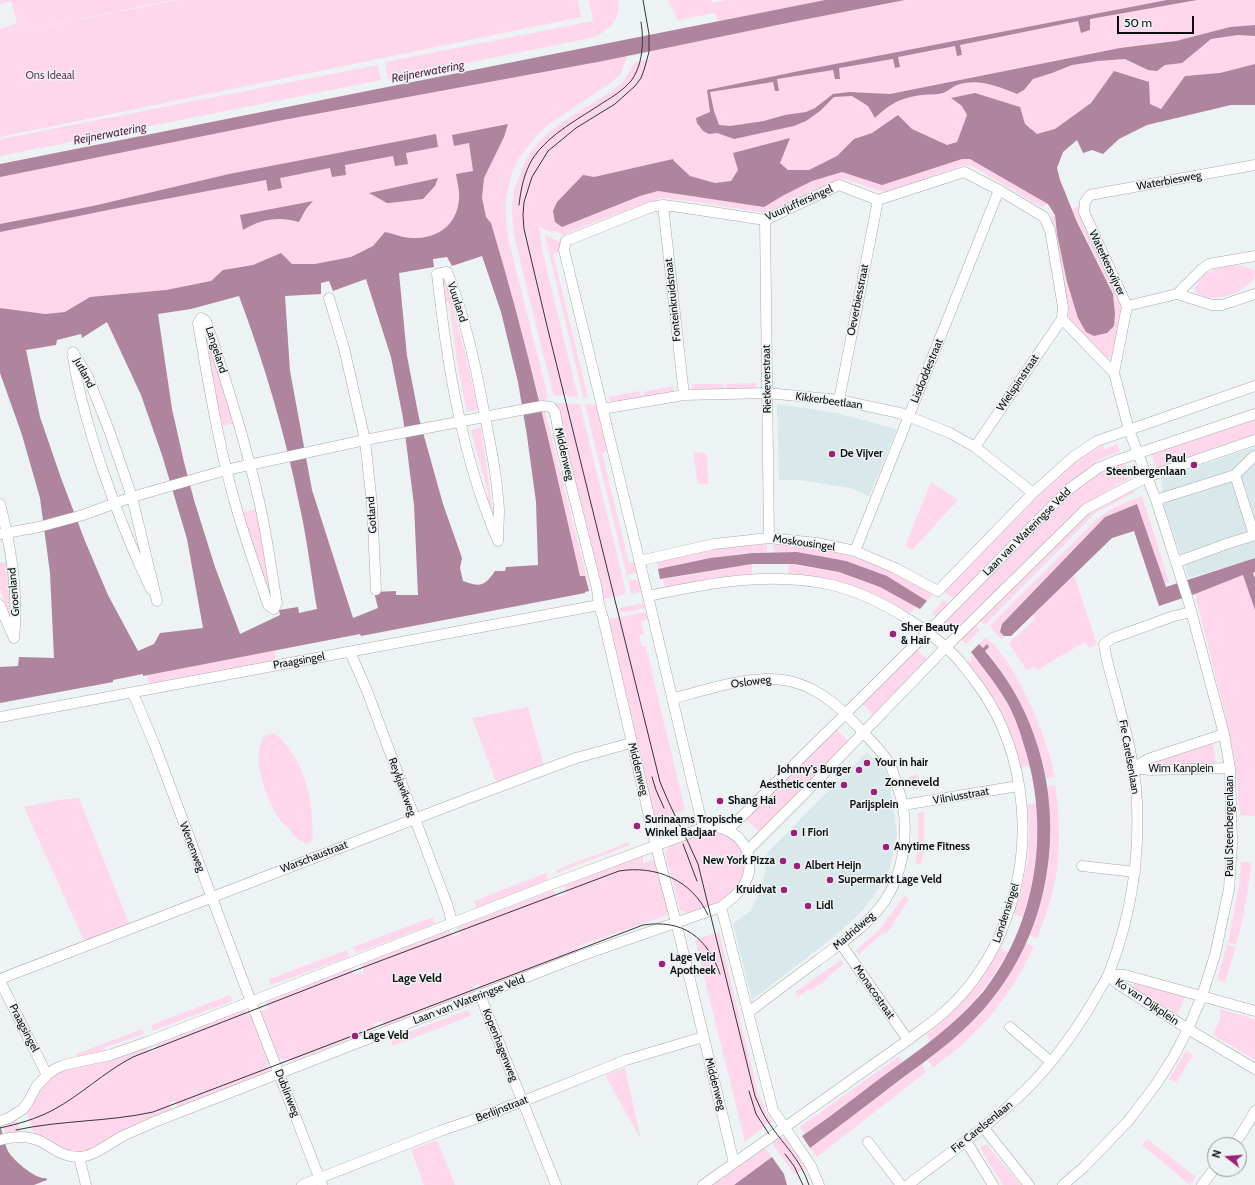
<!DOCTYPE html>
<style>
body{margin:0}
#map{position:relative;width:1255px;height:1185px;overflow:hidden;background:#edf3f4;font-family:Cabin,sans-serif}
canvas{display:block}
.north{position:absolute;left:1207px;top:1137px;width:40px;height:40px;box-sizing:border-box;background:#edf3f4;border:1px solid #939798;border-radius:50%;rotate:287deg;font-size:11px;font-weight:700;line-height:16px;text-align:center;color:#0d0e0f}
.north::after{content:'';display:block;margin:auto;width:14px;height:18px;background:#9b2077;clip-path:polygon(50% 0,100% 100%,50% 72%,0 100%)}
.scale{position:absolute;left:1117px;top:16px;width:77px;height:18px;box-sizing:border-box;border:2px solid #0d0e0f;border-top:0;padding-left:5px;font-size:12px;line-height:14px;white-space:nowrap;color:#0d0e0f;-webkit-text-stroke:3px #edf3f4;paint-order:stroke}
</style>
<div id="map">
<canvas width="1255" height="1185"></canvas>
<div class="north">N</div>
<div class="scale">50 m</div>
</div>
<script>
const ctx = document.querySelector('canvas').getContext('2d');
ctx.lineJoin = 'round';
function fill(path, color) { ctx.fillStyle = color; ctx.fill(path, 'evenodd'); }
function strokePath(path, color, width, dash) { ctx.strokeStyle = color; ctx.lineWidth = width; ctx.lineCap = dash ? 'butt' : 'round'; ctx.setLineDash(dash || []); ctx.stroke(path); }
function label(font, color, halo, rows, align = 'center') {
  ctx.font = font + ' Cabin,sans-serif'; ctx.lineWidth = 3; ctx.setLineDash([]); ctx.textBaseline = 'middle'; ctx.strokeStyle = halo; ctx.fillStyle = color; for (const [text, x, y, turn = 0] of rows) {
    ctx.save(); ctx.translate(x, y); ctx.rotate((+turn || 0) * Math.PI / 180); ctx.textAlign = isNaN(turn) ? turn : align; if (halo) ctx.strokeText(text, 0, 0); ctx.fillText(text, 0, 0); ctx.restore();
  }
}
fill(new Path2D(`
 M777,404L837,413L897,429L869,496L850,488L799,480H779Z
 M1255,447V558L1189,578L1163,504L1161,479Z
 M867,752L886,771L892,797L897,835L889,871L874,896L860,913L835,936L752,1000L733,924L750,911L760,892L765,873L766,854Z`), '#d9e8ea');
fill(new Path2D(`
 M0,0H172L0,35V29L17,23L11,1L0,4Z
 M177,0H578L581,17L0,137V35Z
 M589,0H618C621,20 609,31 591,38L388,79L385,62L593,21Z
 M668,0H711L712,3L726,0H825L718,21L715,13L678,20Z
 M905,0H1255V64L1220,73L1185,76L1161,109L1077,140L1069,146L1063,152L1057,168L1060,180L1066,194L1041,207L972,166L964,165L888,192L880,191L844,179L835,181L766,213L690,201L661,198L587,225L564,235L554,231L553,233L539,227L543,254L578,397C569,397 563,394 554,396L543,354L513,231L512,207L514,190L524,164L530,153L538,143L549,132L564,121L613,90L622,83L635,62L649,59L651,51L792,22Z
 M628,55L620,75L612,82L551,123L537,135L518,160L511,176L506,201V220L509,242L548,397L544,401H540L491,223L473,234L0,332V173L283,118Z
 M378,65L381,80L0,156V139Z
 M1080,205L1122,303L1123,313L1113,355L1110,358L1106,357L1074,327L1068,315L1051,216L1055,215L1057,234L1094,336L1107,333L1114,326L1115,314L1113,294L1072,209Z
 M545,235L561,242L560,252L553,254L587,393V398L583,397Z
 M1231,265L1243,266L1254,270L1255,272L1254,279C1249,283 1245,288 1239,291C1228,297 1204,303 1195,291C1197,274 1217,268 1231,265Z
 M444,278L454,302L452,304L468,365L478,409L467,412L457,362L449,303L445,302L443,279Z
 M203,323L236,423L222,426L212,382Z
 M757,383L755,389L726,390V384Z
 M692,384H723V389L693,390Z
 M673,386L674,392L644,397L643,392Z
 M639,391L641,397L610,403L609,397Z
 M558,403L580,404L626,592L622,595L603,599L564,444L558,409L555,405Z
 M585,404L597,405L609,450L602,453L629,563L636,562L638,572L627,575L629,581L640,579L642,591L641,592L632,594L631,593Z
 M545,411L590,591H589L585,577L580,576L542,412Z
 M1255,418V434L1156,468L1151,453Z
 M481,427L493,513L492,516L486,498L489,496L476,450L471,430Z
 M1117,444L1120,451L1096,461L1093,469L954,599L946,593V589L1064,470L1083,456L1103,445L1105,449Z
 M700,452L707,454L708,484H698L693,453Z
 M1125,463L1130,478L1090,501L956,632L943,620L1048,516L1082,484L1108,469Z
 M931,482L958,500L912,550L905,546Z
 M1134,488L1135,492L1095,513L985,625L980,620L1082,517Z
 M1142,496L1169,582L1164,584L1137,504L1105,517L1002,624L1000,632L1004,636L1001,639L990,626L1097,519L1111,509Z
 M257,509L273,603H272L250,538L243,512Z
 M773,543L822,549L872,562L899,574L933,595L927,601L887,576L797,552H774Z
 M767,544V552C730,553 694,561 658,569L656,560L708,548Z
 M7,562L11,601V616L9,617L0,589V563Z
 M752,564V574L665,589L663,579Z
 M789,564L839,572L880,587L917,607L910,613L872,593L836,581L788,574Z
 M1074,575L1097,644L1090,648L1085,642L1037,670L1034,666L1027,671L1009,643L1035,619L1033,615Z
 M1244,575L1255,610V816L1240,815L1235,762L1223,706L1195,594Z
 M944,600L951,604L936,618L932,614L942,601Z
 M644,603L646,608L620,613L618,608Z
 M647,612L649,619L641,622L644,634L639,635L642,647H646L685,810L655,821L608,619Z
 M975,625L980,630L966,644L961,639Z
 M986,637C993,644 1001,652 1006,660C1029,696 1046,736 1055,777L1046,779C1040,738 1010,672 979,644Z
 M915,647L927,659L873,715L861,702Z
 M274,650L276,661L149,685L147,675Z
 M973,655C985,671 999,687 1008,705C1019,725 1025,747 1031,768L1029,769L1028,766L1021,768C1015,744 1006,717 992,696C984,685 975,674 967,663L971,660L970,657Z
 M528,707L545,770L498,787L472,718Z
 M835,728L848,741L760,833L745,818Z
 M275,733C307,763 312,798 313,839L309,844C300,843 295,837 290,830C285,825 279,820 276,814C265,795 250,753 265,735Z
 M1213,742L1216,766L1149,767L1148,763Z
 M917,774L921,787L914,789L909,777Z
 M1055,785C1061,821 1061,859 1052,895C1048,910 1042,924 1037,939L1029,935C1033,925 1037,914 1040,903C1052,865 1053,825 1047,786Z
 M79,798L131,928L86,945L24,807L58,800Z
 M1037,803C1039,844 1035,879 1023,917L1014,914C1019,896 1025,877 1028,859C1030,841 1029,822 1027,805Z
 M924,812V850L921,864L915,863L918,847V813Z
 M710,832L719,833L730,837L741,847L745,853L744,877L731,895L712,905L689,913L680,910L665,853L671,844L690,836Z
 M629,842L630,845L557,873L556,870Z
 M642,855L644,863L655,859L670,914L577,947L578,953L481,991L479,984L472,987L475,996L386,1029L382,1021L372,1024L375,1029L294,1061L287,1059L285,1058L267,1065L270,1072L178,1108L175,1101L169,1103L173,1112L89,1151L77,1152H70L34,1135L31,1124L26,1110L43,1084L58,1072L147,1047L149,1053L156,1050L154,1045L245,1009L248,1016L268,1009L265,1002L351,967L354,975L364,972L361,963L449,929L453,937L460,934L457,927L554,890L557,897L566,894L563,885Z
 M1241,862H1252L1244,913L1236,945L1228,943L1240,879Z
 M546,873L548,880L476,908L474,901Z
 M904,896L909,899L893,923L894,924L886,934L884,932L859,954L856,950L880,929Z
 M433,917L435,924L356,953L353,947Z
 M719,932L758,1093L761,1101L771,1122L745,1141L695,940Z
 M1026,943L1034,946C1018,981 997,1012 969,1038C958,1049 945,1058 933,1068L928,1060C952,1040 976,1021 994,996C1007,979 1017,961 1026,943Z
 M1227,945L1236,947L1225,982L1217,980Z
 M999,947L1008,952L991,979L975,1000L952,1024L931,1042L926,1034L948,1015Z
 M347,950L349,957L271,985L269,979Z
 M841,960L844,964L825,979V981L810,991L809,989L798,997L795,992Z
 M1134,982L1185,997L1177,1016L1131,988Z
 M230,995L232,1001L153,1031L151,1025Z
 M1220,1009L1255,1019V1060L1213,1035L1220,1019Z
 M468,1010L471,1016L393,1046L390,1039Z
 M142,1029L144,1034L106,1047L104,1052L78,1057L76,1054Z
 M1186,1051L1193,1055L1176,1083L1169,1079Z
 M899,1056L903,1062L805,1134L800,1127Z
 M922,1064L926,1072L817,1157L810,1148Z
 M625,1068L641,1140L605,1075Z
 M16,1119L21,1134L6,1136L3,1124Z
 M780,1137L788,1139L806,1165L805,1169L794,1175L789,1166L773,1145V1142Z
 M1147,1139L1196,1177L1190,1185L1142,1145Z
 M437,1140L455,1185H424L411,1150Z
 M986,1144L1021,1185H1003L980,1148Z
 M764,1147L772,1157L734,1185H711Z`), '#fed7ed');
fill(new Path2D(`
 M825,0H905L792,22L603,61L283,120L0,177V164Z
 M1167,0H1197L1090,19V30L1081,33L1078,21L960,45L962,55L957,56L955,46L898,57L900,67L895,68L893,59L839,68L840,79H835L833,70L777,79L779,91H775L773,82L710,92L714,111L719,125L730,126L764,121L785,115L806,112L815,108L833,94L849,92L890,94L1120,48L1176,41L1230,27L1255,25V36L1238,35L1211,39L1182,63L1165,65L1157,71L1148,70L1125,59L1098,61L1072,65L1052,73L1033,79L1024,90L1017,94C998,86 977,78 957,85C952,87 948,91 943,93C937,95 928,94 922,95C900,98 891,103 875,118L868,106L852,96L834,97L820,111L806,121L794,126L734,139L717,133L709,134L703,131L697,123L696,118L710,112L707,90L804,70Z
 M1255,64V105H1231L1147,125L1119,139L1103,154L1092,150L1083,153L1077,140L1063,152L1057,168L1060,180L1077,222L1113,294L1115,314L1114,326L1107,333L1094,336L1086,332L1078,318L1067,282L1057,234L1055,215L1048,204L970,159H962L882,185L842,172L812,181L784,195L764,207L658,191L640,196L562,227L555,222L553,211L557,202L583,175L594,177L673,159L674,161L690,176L715,183L731,181L738,170L733,153L790,138L780,163L788,170H809L837,156L854,139L872,133L898,115L912,129L947,145L957,142L967,115L962,106L951,98L975,93L1020,107L1025,124L1037,134L1055,129L1091,103L1114,71L1149,82L1150,104L1161,109L1185,76L1220,73Z
 M508,124L504,137L484,178L482,198L486,217L491,223C526,339 553,458 580,576H585L589,591L585,592V593L361,636L360,634L143,676V674L113,680V682L0,703V667L18,666L19,657L54,658L50,573L40,498L22,435L0,373V308L45,314L65,312L90,297L166,290L211,281L223,270L253,265L281,253L292,264H315L351,257L373,246L385,232C394,234 404,238 412,238C438,239 457,225 459,199C460,191 457,182 456,174L473,171L469,143L454,146L452,135ZM482,256L501,312L518,382L527,436L536,502L538,565L506,567L505,571H495C484,587 480,587 463,581L460,568L462,558L443,504L419,418L407,356L399,273L434,267L433,259L447,257L452,266ZM366,279L391,357L403,418L414,505L418,595H396V591L374,592L378,608L353,618L312,490L290,371L285,296L321,294V283L329,281L333,291ZM239,296C264,363 285,433 299,503C307,538 311,574 317,609L299,613L298,607L279,610L280,615L240,634L215,567L194,500L184,462L172,409L158,314L191,309ZM107,322L141,395L162,455L187,539L203,628L160,633L154,644L138,651L108,595L85,541L61,478L40,417L26,350L56,345L57,340L81,334L82,338Z
 M436,134L438,147L406,153L408,164L395,166L393,156L345,165L346,175L332,177L330,168L280,178L282,188L268,191L266,180L123,207L0,232V224L93,206L229,174Z
 M438,178L435,186L423,199L390,203H387L369,193Z
 M313,201L306,209L299,222C279,216 261,219 243,230L240,215Z
 M1137,504L1166,587L1255,558V572L1253,573L1255,578V610L1243,575L1195,594L1159,606L1134,531L1112,538L1011,636H1004L1000,632L1002,624L1105,517Z
 M797,552L846,561L887,576L927,601L920,609L880,587L839,572L794,564H752L660,579L658,569L710,558L753,553Z
 M979,644L983,648L987,644L989,647L985,651C1073,752 1072,910 983,1010C959,1037 930,1058 901,1079C871,1102 841,1125 810,1148L802,1136C829,1118 855,1097 882,1077C918,1051 954,1026 983,992C1036,925 1050,832 1026,752C1021,735 1016,719 1008,704C997,685 984,669 971,652Z
 M0,1124C2,1132 4,1141 7,1149C11,1159 36,1180 46,1178L47,1180L34,1185H0Z
 M772,1157L784,1174L787,1185H734Z`), '#af859e');
const minor = new Path2D(`
 M663,205L684,395
 M765,220L769,538
 M447,272C464,314 474,357 482,401C489,437 497,474 499,510C499,520 498,531 498,541C462,457 447,365 437,274Z
 M1177,294L1203,268L1209,264L1255,256
 M329,298L344,348L365,440L372,505L376,590
 M1127,306L1177,294L1212,305H1222L1255,294
 M201,318L206,321C226,380 245,440 259,501C267,535 271,569 277,603L274,609L268,605C258,574 246,542 237,510C219,449 209,386 198,323Z
 M73,352L88,377L109,430L132,497L157,601
 M73,357C79,396 90,433 103,471C117,511 132,551 151,589
 M839,400L878,200
 M602,409L684,395L767,393L839,400L900,413L950,433L975,447L1033,493
 M975,447L1062,319
 M1235,475L1254,535
 M1156,500L1235,475L1253,457L1255,456
 M0,504C11,547 19,594 14,638
 M0,534L39,527L83,515L132,497L226,470L365,440L515,411L542,406L551,407L555,412L561,445L597,589L599,605L603,618L656,846L677,926L734,1163
 M855,551L999,190
 M639,561L714,544L769,538L817,543L855,551L895,568L938,591L1033,493L1073,457L1097,441L1255,386
 M1177,562L1229,543L1255,535
 M648,596C710,583 770,571 832,585C857,591 882,603 903,616C922,627 939,640 955,656C961,662 966,670 972,677C1023,741 1035,831 1010,908C1005,921 1001,935 994,947C980,974 960,1000 936,1019C927,1026 917,1033 908,1040L703,1185
 M0,605L5,618L14,638
 M350,652L367,691L448,907L452,923
 M133,693L155,746L245,986L322,1185
 M672,699C708,689 757,672 793,682C820,689 841,708 859,728C869,739 881,750 889,763C893,770 895,778 897,785C899,792 902,799 903,806C908,837 903,872 886,899C869,925 841,943 817,961C794,978 771,995 749,1012
 M0,717L599,605
 M1133,768L1148,759L1224,734
 M1133,768L1150,770L1230,768
 M903,805L1018,786
 M703,828L648,596L564,250L566,241L651,207L663,205L679,207L765,220L839,185L878,200L964,172L999,190L1044,217L1050,230L1063,307L1062,319L1114,373
 M728,830L928,632L1068,490L1098,468L1115,461L1255,414
 M748,850L803,795L945,648L1086,509L1147,477L1255,440
 M1082,866L1135,872
 M721,907L773,1110L811,1166L819,1185
 M841,944L908,1040
 M1108,975L1118,984L1188,1029L1255,1069
 M1108,975H1125L1255,1011
 M0,979L464,800L576,758L631,743
 M0,981L47,1075
 M480,995L556,1185
 M1010,1027L1051,1062
 M0,1121L9,1118L23,1109L28,1102L36,1087L47,1075L55,1069L64,1065L110,1055L150,1041L555,883L703,828C711,827 719,826 727,830C750,841 756,868 742,888C736,896 729,901 721,907L583,955L154,1122C144,1127 133,1131 123,1136C109,1143 95,1156 79,1157C64,1157 54,1149 42,1142C29,1136 14,1136 0,1140
 M983,1127L1029,1185
 M966,1141L993,1185
 M868,1142L901,1185
 M1233,1145L1242,1133L1255,1111
 M79,1157L86,1185
 M302,1185L440,1131L481,1117L539,1095L626,1060L703,1037
 M908,1185C944,1157 982,1131 1015,1100C1047,1071 1073,1036 1095,998C1099,990 1105,982 1109,973C1132,914 1141,850 1136,787C1133,761 1127,734 1120,709C1115,687 1107,667 1104,644L1113,638L1174,616L1191,612
 M1063,1185L1084,1167L1129,1120L1157,1083L1174,1056L1188,1029L1202,996L1215,955L1229,889L1232,845L1230,768L1224,734L1189,603L1156,500L1129,430L1114,373L1127,306L1084,212L1085,202L1090,195L1255,165
 M1202,1185L1215,1168`);
strokePath(minor, '#a6abac', 11);
strokePath(minor, '#fff', 10);
strokePath(new Path2D(`
 M643,0L649,34V52L644,70L641,78L635,86L615,104L576,128L548,151L532,177L524,202L523,215L524,229L547,326L660,782C671,810 686,836 698,864L755,1096C759,1105 763,1115 769,1123C784,1146 800,1158 809,1185
 M519,205C521,188 524,173 533,158C550,133 579,119 604,102C614,96 623,90 631,81C643,65 644,41 641,22
 M652,777L656,790L664,808
 M683,844L697,881
 M749,1091L756,1114L769,1134
 M0,1128C18,1124 36,1119 53,1110C81,1095 104,1072 133,1057L356,970L619,871C656,865 692,880 708,915
 M16,1130C61,1120 108,1122 153,1112L643,925C683,919 707,937 720,974
 M785,1154L794,1166L803,1185`), '#353637', 1);
for (const [x, y, r, color] of [
 [832,454,4,"#9b2077"],
 [1194,465,4,"#9b2077"],
 [893,634,4,"#9b2077"],
 [867,763,4,"#9b2077"],
 [859,770,4,"#9b2077"],
 [844,785,4,"#9b2077"],
 [874,792,4,"#9b2077"],
 [720,801,4,"#9b2077"],
 [637,826,4,"#9b2077"],
 [794,833,4,"#9b2077"],
 [886,847,4,"#9b2077"],
 [783,861,4,"#9b2077"],
 [797,866,4,"#9b2077"],
 [830,880,4,"#9b2077"],
 [784,890,4,"#9b2077"],
 [808,906,4,"#9b2077"],
 [662,964,4,"#9b2077"],
 [355,1036,4,"#9b2077"]
]) { const dot = new Path2D(); dot.arc(x, y, r, 0, 2 * Math.PI); ctx.fillStyle = color; ctx.fill(dot); strokePath(dot, '#edf3f4', 1.5); }
label('11px', '#6c3559', '#edf3f4', [
 ["Ons Ideaal",50,76]
]);
label('11px', '#0d0e0f', '#edf3f4', [
 ["Waterbiesweg",1169,181,-10],
 ["Vuurjuffersingel",799,203,-24],
 ["Waterkersvijver",1107,263,65],
 ["Fonteinkruidstraat",673,300,-96],
 ["Oeverbiesstraat",858,300,-79],
 ["Vuurland",457,302,72],
 ["Langeland",216,350,72],
 ["Lisdoddestraat",927,371,-68],
 ["Jutland",84,373,62],
 ["Rietkeverstraat",767,379,-91],
 ["Wielspinstraat",1018,383,-56],
 ["Kikkerbeetlaan",829,401,8],
 ["Middenweg",564,454,77],
 ["Gotland",372,515,-94],
 ["Laan van Wateringse Veld",1027,532,-45],
 ["Moskousingel",804,543,8],
 ["Groenland",14,592,-95],
 ["Praagsingel",299,661,-10],
 ["Osloweg",751,682,-7],
 ["Fie Carelsenlaan",1129,757,80],
 ["Middenweg",638,769,76],
 ["Wim Kanplein",1181,769],
 ["Reykjavikweg",402,787,70],
 ["Vilniusstraat",961,796,-10],
 ["Paul Steenbergenlaan",1230,826,-90],
 ["Wenenweg",192,847,69],
 ["Warschaustraat",314,857,-21],
 ["Londensingel",1006,913,-72],
 ["Madridweg",854,931,-41],
 ["Monacostraat",874,992,55],
 ["Laan van Wateringse Veld",469,1000,-21],
 ["Ko van Dijkplein",1147,1002,34],
 ["Praagsingel",24,1028,63],
 ["Kopenhagenweg",500,1045,68],
 ["Middenweg",715,1084,75],
 ["Dublinweg",287,1093,68],
 ["Berlijnstraat",502,1109,-21],
 ["Fie Carelsenlaan",982,1127,-39]
]);
label('bold 11px', '#0d0e0f', '#edf3f4', [
 ["De Vijver",840,454],
 ["Paul",1186,459,"right"],
 ["Steenbergenlaan",1186,472,"right"],
 ["Sher Beauty",901,628],
 ["& Hair",901,641],
 ["Your in hair",875,763],
 ["Johnny's Burger",851,770,"right"],
 ["Aesthetic center",836,785,"right"],
 ["Shang Hai",728,801],
 ["Parijsplein",874,805,"center"],
 ["Surinaams Tropische",645,820],
 ["Winkel Badjaar",645,833],
 ["I Fiori",802,833],
 ["Anytime Fitness",894,847],
 ["New York Pizza",775,861,"right"],
 ["Albert Heijn",805,866],
 ["Supermarkt Lage Veld",838,880],
 ["Kruidvat",776,890,"right"],
 ["Lidl",816,906],
 ["Lage Veld",670,958],
 ["Apotheek",670,971],
 ["Lage Veld",363,1036]
], 'left');
label('italic 12px', '#5c274a', '#edf3f4', [
 ["Reijnerwatering",428,72,-11],
 ["Reijnerwatering",110,134,-11]
]);
label('bold 12px', '#0d0e0f', '#edf3f4', [
 ["Zonneveld",912,782],
 ["Lage Veld",417,978]
]);
</script>
